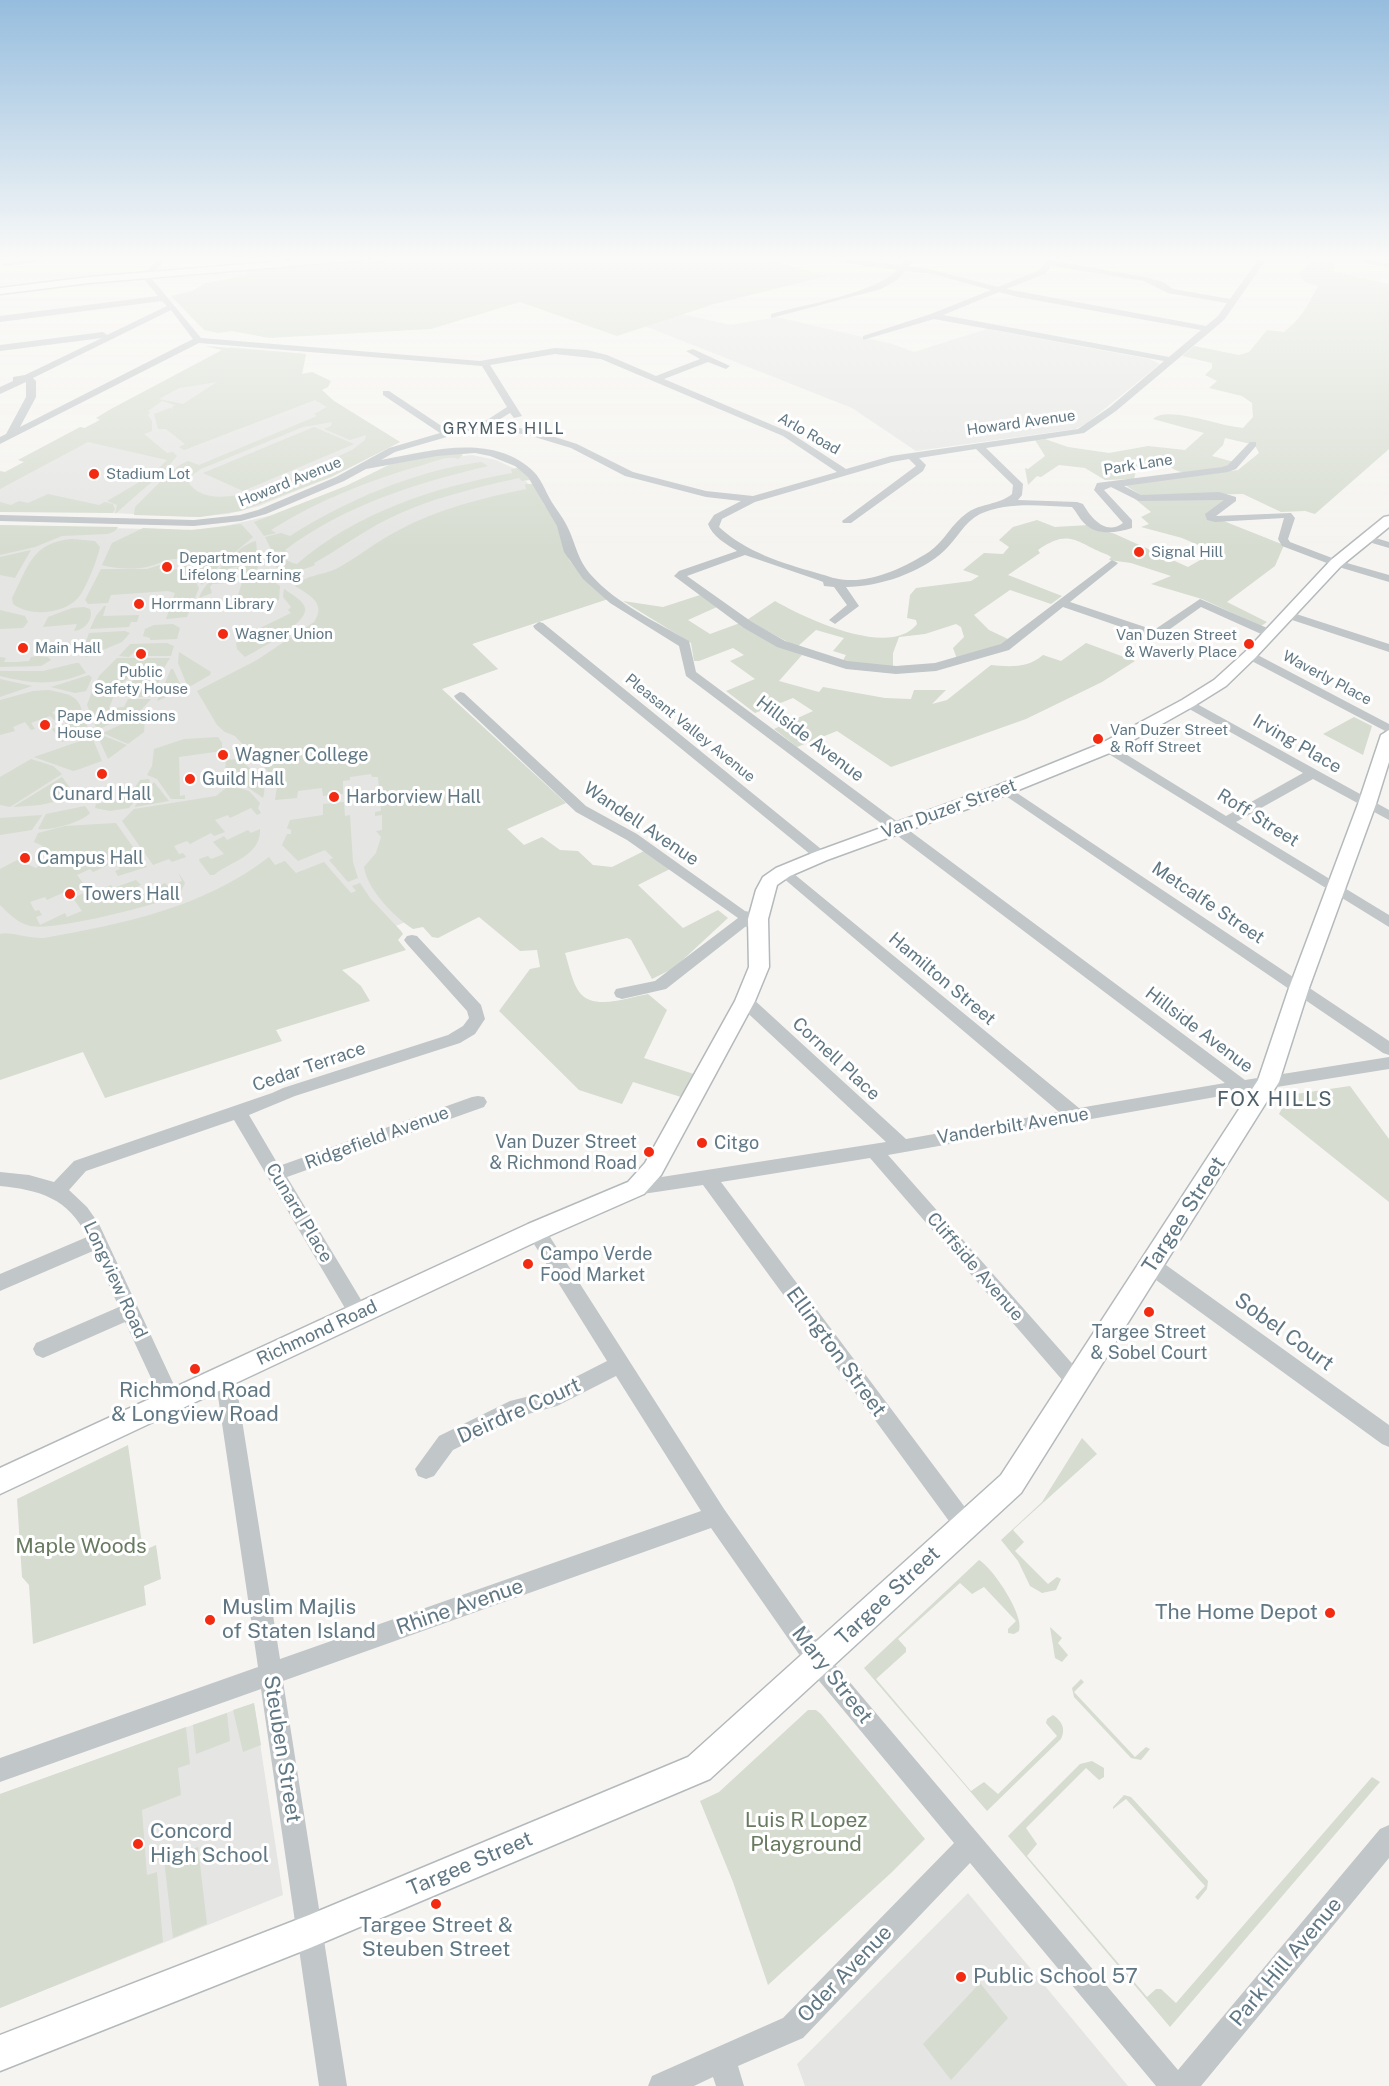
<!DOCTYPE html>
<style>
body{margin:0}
canvas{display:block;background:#f5f4f0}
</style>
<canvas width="1389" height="2086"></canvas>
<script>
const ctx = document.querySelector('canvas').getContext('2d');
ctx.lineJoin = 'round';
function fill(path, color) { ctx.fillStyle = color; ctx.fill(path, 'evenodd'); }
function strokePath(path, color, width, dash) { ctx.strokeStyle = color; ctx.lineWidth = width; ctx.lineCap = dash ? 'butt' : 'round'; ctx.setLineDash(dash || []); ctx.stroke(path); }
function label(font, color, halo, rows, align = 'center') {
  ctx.font = font + ' "Public Sans",sans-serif'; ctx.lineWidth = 6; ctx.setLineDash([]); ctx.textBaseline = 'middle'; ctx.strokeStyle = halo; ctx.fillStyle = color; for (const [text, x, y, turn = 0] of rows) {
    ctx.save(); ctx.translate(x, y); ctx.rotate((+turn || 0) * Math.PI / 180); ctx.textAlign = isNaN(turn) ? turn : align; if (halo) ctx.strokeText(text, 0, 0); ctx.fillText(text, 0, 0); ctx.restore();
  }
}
fill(new Path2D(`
 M682,314L730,325L777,317L892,344L914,352L987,329L1149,359L1160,364L1087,423L1076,429L916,451L852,408L645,326Z
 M231,347L306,354L301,376L334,401L400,442L331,477L259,506L228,514L192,517L94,512H0V475Z
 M472,455L496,460L513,468L539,495L559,524L569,560L584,579L608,599L472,644L498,669L441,689L486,890L260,980L0,1076V525L183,530L212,529L273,515L346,486L391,464Z
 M254,1703L283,1895L0,2008V1794Z
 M968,1893L1128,2086H805L797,2064Z`), '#e5e5e3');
fill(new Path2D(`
 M399,257H760L827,276L714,304L617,336L520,302L431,329L269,338L232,331L218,333L204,330L171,296L192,291L206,283L247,275L246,270Z
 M1336,260L1333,271L1389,284V449L1315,514L1305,511L1281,512L1243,494L1142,496L1125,485L1238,470L1259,453L1255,445L1225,438L1223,445L1212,456L1234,462C1221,471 1197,473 1182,472C1175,471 1167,465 1161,462L1152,464L1154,467L1136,471L1134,479L1105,480L1085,468L1059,465L1041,477L1037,476L1028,485L1025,468L1028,469L1045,456L1035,440L1045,439L1068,447L1109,453L1148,446L1185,450L1204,433L1153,419C1168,405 1221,427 1243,428L1253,417L1252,403L1242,396L1209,388L1217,381L1205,375L1212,368V363L1182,356L1194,346L1239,355L1249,352L1267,330L1284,332C1300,320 1309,304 1318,286L1305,282L1298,274L1311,262Z
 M205,346L306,354L302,374L312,372L331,381L328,387L322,390L334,401L400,442L331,477L241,511L200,517L134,515L135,507L171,471L177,468L176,467L188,461L199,465L317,416L314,414L327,407L315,400L184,450L179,447L185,444L166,429H158L154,414L170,408L174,409L172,407L175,405L162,401L148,411L150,412L148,415L152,421V431L144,434L167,453L173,452L177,456L165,470L156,471L167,460L88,442L0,489V471L5,472L24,462L18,460L80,427L85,428L100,420L96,418L109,410L222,350ZM217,382L183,404L159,399L179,388ZM332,422L331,426L324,429L350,440L366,435L365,440L352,450C320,464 212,525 188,481V478L201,469L303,427Z
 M314,427L354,444L243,491L203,473Z
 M461,454L463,455L458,459C449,455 433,462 423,465C370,480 318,500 271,530L276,533L264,536L254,522L346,486L391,464L434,455Z
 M481,462L488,466C416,483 345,505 285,550L288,552L272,551L265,537L281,533L290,536C347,500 414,471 481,462Z
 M517,468L527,474L530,480L522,481L519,478C474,488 427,499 386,520C360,533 338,550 314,563L315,565C303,570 288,575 276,567L274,560C282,555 288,563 297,564C357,512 435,487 512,473L511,469Z
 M148,477L154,478V480L115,514L117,505L107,501Z
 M525,484H534L544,505L559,524L569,560L584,579L608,599L472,644L498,669L442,689L566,803L507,829L524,845L542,837L560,850L578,851L593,865L612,867L644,851L672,868L638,885L683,928L718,910L728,918L674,968L652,979L631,940L627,938L565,953C569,965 572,983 580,993C594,1011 630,997 648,994L667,1010L644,1058L694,1074L681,1097L633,1082L622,1104L579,1090L499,1011L530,969L540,967L537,950L520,951L479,917L438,938L432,937L423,927L413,929C394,917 367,889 364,867L376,853L381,837L376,831L382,830V815L375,816V812L381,811L380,798L371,799L370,791L379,790L378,777H372L371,774L350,777V780L343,781V794L323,796L322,788L298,791L297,798L275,800L277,787L274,778L235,736L225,732L217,725L197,691L257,660L314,622C327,603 309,595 295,586C305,575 323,575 336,569C357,558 377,541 399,530C438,509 482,498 526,489Z
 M48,494L99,505L105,502L113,504L115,509L113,513L0,512V502L11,505L19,501L28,503Z
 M1135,499L1228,500L1206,514L1284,545L1275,566L1227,602L1267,622L1261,626L1202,599L1151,584L1171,576L1131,563L1109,560L1111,557L1108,555C1077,544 1071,527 1038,550L1040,553L1008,575L1062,596L1051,604L1010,590L974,615L989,630L1008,639L1000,646L957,659L953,648L964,637L961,627L956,624L925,634L899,637L893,653V667L842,662L846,655L833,651L844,638L816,630L797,647L747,620L775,601C805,618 890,659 917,624L916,620L907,618L910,595L916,588L971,581L979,576L963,570L984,553L1003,554L1009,547L999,540L1013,527L1037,520L1055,527L1088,525L1115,534L1188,567L1214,552L1182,538L1141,527L1149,524L1141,517L1151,512Z
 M241,524L253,537L220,565L202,585L195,577L191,564C176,553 165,562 150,566C138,570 114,569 102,565L112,543L143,528L192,530Z
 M0,525L118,527L115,531L108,534L62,536L35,547L0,555Z
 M72,539L95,541L100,547C98,558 86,589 78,598C64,614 30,617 13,604L12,598C28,567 32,542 72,539Z
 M256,541L258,562L230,568L213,576C223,565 241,544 256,541Z
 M31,550L15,578L0,575V557Z
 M186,564L199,588L187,617L166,619L175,593L168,591L111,595L108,603L88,604L85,600L101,569H147L160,565L159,569L168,568V570L179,569Z
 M257,565L258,568L254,571L227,583L212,584L210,587L212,593L199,598C207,575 235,566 257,565Z
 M257,573H262L280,586L279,600L267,604L235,605L243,579Z
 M284,589C291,594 303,600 305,608C309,623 258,650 245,657L237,649L236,643L257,633L254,631L291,613L288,610L291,607L283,597Z
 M700,595L717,607L688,620L710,634L740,623L777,644L802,655L779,681L819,692L823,687L885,698L911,699L914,690H946L932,704L947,700L991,665C1010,667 1028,668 1043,655L1061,661L1086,643L1135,661L1102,682L1026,719L891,767L837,731L797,747L774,729L813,711L793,698L755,713L726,691L755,679L730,661L744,655L733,648L699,661H694L691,643L623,601L663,607Z
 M104,606H106L103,616L139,615L137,622H131L129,627L90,629L96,616Z
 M84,607L90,609C94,619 85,630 74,631L77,624L43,627L48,617L72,608Z
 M0,610L25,616L28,622L23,628L0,629Z
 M173,624L180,628L177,639L150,640V638L143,636L145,629L154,625Z
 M125,631L130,633L122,642L86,657L83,650L89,633Z
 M167,643L174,646L171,656H147L149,650H136L129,657L119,656L130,644Z
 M179,652L211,672L210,675L191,686L187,685L178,663Z
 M37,656L48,657L51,660L41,666L0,667V657L6,658L4,662C12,662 20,662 29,661L31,657Z
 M117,658H170L164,668C147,674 124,673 116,692L93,690L99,676Z
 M76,663H79L86,673C53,686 34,684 0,676V671H43Z
 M171,669H173L183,690L157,701Z
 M157,674L162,675L151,697H127L129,692H121C129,679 143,676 157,674Z
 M89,675L92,678L86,691L75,693L51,687Z
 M0,679L32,686L0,697Z
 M48,690C70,695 78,693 84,717L76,720L68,712L64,713L60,709L52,712L59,720L55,721L50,716L31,723L35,729L31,730L25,722L13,727L15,731L0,735V700L33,691Z
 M92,691L115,693L109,708L124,707L128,699H151L141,710L97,730L87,705Z
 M1354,717L1372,726L1363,755L1323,734Z
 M84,718L90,733L62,742L52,729L71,721L73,722Z
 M135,718H145L144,732L128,744L103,733Z
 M99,734L127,745L108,759L97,735Z
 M92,737L102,761L77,770L73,771L34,757Z
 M218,737L222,743V751L179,757L180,796L185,795V799H171L157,779L147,775L152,766L154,749L184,739Z
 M31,759L53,766L62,774L10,807L0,805V777Z
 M239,759C251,770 270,780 263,798L246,786L224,784L226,760Z
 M62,777L77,797L40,805L13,807Z
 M140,780L149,779L150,782L129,808L110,811L95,808L96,804L113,801L131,793Z
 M154,782L169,801L135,807V806Z
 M235,787L249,791L260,803L258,808L261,813L257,815L251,808L230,818L228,815L215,820L225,832L214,836L211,833L190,844L187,841L174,846L179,854L183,853L186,857L172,862L169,859L153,865L122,821L134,809L216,796L226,788Z
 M344,802L345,816L350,815L353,862L358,878L348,882L329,860L333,858L325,850L298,861L282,845L287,834H291V830L287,828L290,820L323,815V804Z
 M85,806L90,813C83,822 49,831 38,829L46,814Z
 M42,815L32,830L0,835V818Z
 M116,823L147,867L118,876L115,871L120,869L115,862L93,872L90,869L77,875L86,887L73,892L71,889L47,900L45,897L30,902L35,911L39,910L42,915L36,917L40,925L65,913L67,917L82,911L73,898L84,893L87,896L111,885L113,888L136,880L141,885L138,886L143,894L165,883L168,886L182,881L178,872L185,883L179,895C153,906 55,931 30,926C18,923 9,914 0,905V869L17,860L36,868L53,856L38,849L43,846L34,842L38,833L65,826Z
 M260,829C261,856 231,861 214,875H210L200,862L199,859L208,856L211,859L224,854L213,842L224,836L227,840L248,830L251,833Z
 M269,857L275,865L285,861L296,873L324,862L351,893L356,891L352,886L360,883L370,898L401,931L403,934L398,940L406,950L342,970L361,986L370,1001L276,1030L282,1041L105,1098L83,1052L0,1080V934C9,931 29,939 44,938C123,924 205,907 269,857Z
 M1350,1086L1389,1139V1202L1279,1114L1289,1095Z
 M1082,1438L1097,1454L1013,1530L1024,1542L1015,1551L1048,1584L1057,1577L1061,1579L1056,1590L1042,1593L1030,1586L1018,1561L1001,1540L1042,1502Z
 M128,1445L143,1551L156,1545L161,1579L144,1586L146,1605L33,1644L29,1585L22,1577L17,1499Z
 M979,1560C993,1568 1025,1616 1019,1631L1014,1634L1008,1633V1629L1016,1621L984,1587L972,1594L960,1583L898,1639L906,1648V1652L876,1679L971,1791L984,1782L998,1794L1057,1736L1046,1723L1047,1719L1053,1715C1062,1721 1066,1729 1061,1739L987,1811L864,1668Z
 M1050,1627L1062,1638L1058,1643L1068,1655L1062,1662L1055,1658Z
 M1081,1679L1084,1682L1074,1692L1135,1757L1146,1747L1150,1749L1141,1760L1131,1758L1074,1697L1072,1688Z
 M254,1703L261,1745L243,1752L233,1710Z
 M808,1710H816L821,1714L925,1839L891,1873L768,1985L733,1882L700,1801L719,1792Z
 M227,1713L230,1741L196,1754L193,1725Z
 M186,1727L190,1764L178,1768L181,1795L142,1810L147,1875L157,1872L163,1942L0,2008V1794Z
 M1092,1761L1104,1768V1777L1099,1780L1086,1768L1026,1828L1037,1844L1027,1856L1147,1997L1156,1989H1161L1176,2003L1372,1777L1380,1782L1170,2027L1008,1836L1080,1764Z
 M1124,1795L1131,1797L1208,1881L1207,1889L1198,1900L1195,1897L1205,1886L1126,1799L1113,1809V1807Z
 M198,1847L207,1924L173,1938L164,1859Z
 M980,1983L1008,2018L951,2080L923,2044Z`), '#d6dcd0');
const major = new Path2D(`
 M333,257H368L363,260L89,283L0,294V288L89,277Z
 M1389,516V527L1341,566L1255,658L1226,686L1194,706L1112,752L1011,793L827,860L790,876L777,885L768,919L769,967L755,1001L661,1175L644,1194L544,1238L0,1494V1468L528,1224L628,1182L645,1163L735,1001L749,967L748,919L756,890L763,877L776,868L815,852L999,785L1100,744L1182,700L1214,680L1245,652L1331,560L1384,517Z
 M1389,730V762L1376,804L1309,988L1279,1082L1021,1493L710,1779L310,1948L0,2071V2035L309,1915L688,1757L1001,1475L1258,1080L1289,988L1358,804L1381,735Z`);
strokePath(major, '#b4b9bc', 3);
fill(new Path2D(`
 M54,257H76L5,266L1,264Z
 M159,257H167L152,275V279L201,338L480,361L555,348L587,350L607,355L656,376L700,359L686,351L693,349L730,366L726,369L708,362L664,379L789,432L846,469L891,456L1078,429L1110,407L1164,361L934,319L863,340V336L931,314L991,290L933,274L905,271L897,280L881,289L771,318V314C803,305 876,293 897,270L819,259L815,257H833L901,265L909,257H917L909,266L933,270L998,287L1039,270L1050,257H1058L1055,261L1145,277L1163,282L1173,289L1230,299L1260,257H1268L1224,320L1116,411L1084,433L986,448L1023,484L1022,495L1018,500L1077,502L1083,504C1091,518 1106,536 1123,523L1094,490L1097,483L1222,467L1228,465L1250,442H1256V446L1236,469L1228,472L1124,486L1141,495L1219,492L1236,497V501L1216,516L1291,513L1295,518L1288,539L1290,542L1340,561L1389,575V582L1332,565L1282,546L1278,539L1284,518L1215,522L1207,520L1205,514L1224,500L1139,501L1111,487L1104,490L1132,520V528C1116,533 1096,536 1084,523C1079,518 1076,511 1072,507C1042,506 1008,501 980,514C964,522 957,539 945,550C921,573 878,587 846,587L859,606L835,624L829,620L847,605L834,587L824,586L823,582L818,580L745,555L687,576L752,622L785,641L847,661L896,666L935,663L1001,644L1112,560L1118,563L1116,565L1070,602L1154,630L1200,599L1274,631L1276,634L1270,638L1201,607L1156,639L1063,607L1009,650L936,671L896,674L846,669L777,647L744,628L674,576L679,571L737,551C726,544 712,536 708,524L714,515L741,501L706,497L625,476L571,448L528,435L499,430H471L395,452L381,460C430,451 493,432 534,472C541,479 545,490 550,499C555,508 563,517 567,526C576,544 577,559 591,575C617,604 656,622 689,641L696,672L1245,1080L1389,1057V1069L1258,1090L1267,1100L1264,1105L1258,1106L1238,1093L888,1155L1084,1377L1087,1383L1084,1389L1077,1392L1070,1389L870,1158L721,1182L973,1518L976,1525L973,1532L965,1535L957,1532L703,1185L636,1195L630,1193L627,1188L630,1183L636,1181L886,1142L739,1005L737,1001L739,997H751L906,1139L1059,1112L776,872L778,869H788L1079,1108L1225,1083L686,676L679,646L610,603L583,579L564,552L557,526L528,477L515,466L490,456L475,453L437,456L366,469L344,481L266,514L241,521L194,526L0,521V515L194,520L240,515L258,510L336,477L389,448L440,433L383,395V391H389L449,431L487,420L507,407L482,366L199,343L0,444V437L6,434L26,397V382L0,394V387L13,381V377L25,375L102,338L0,351V345L103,332L107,335L167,306L162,301L0,322V316L158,296L144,279V275ZM1051,266L1144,281L1168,293L1227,303L1218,316L1206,326L1006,289L1045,274ZM999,292L1018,297L1201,330L1169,357L943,315ZM171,310L193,339L20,427L36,397V381L33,378ZM555,354L601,359L783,436L837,472L753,496L706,491L633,472L577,444L533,430L492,424L510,413L514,418L522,416L490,365ZM976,449L1013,485L1012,494C999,505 981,503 967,513C952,523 944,542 929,552C905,567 876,581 848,580C837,580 828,576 817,573C782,563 746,552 719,527L722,519L755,502L892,462L909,459L916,466L842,521L843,523H851L923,471L926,465L919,458Z
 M1341,257H1354L1389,264V268Z
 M1366,535L1389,542V548L1362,540L1361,538Z
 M1287,611L1389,644V652L1283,617L1281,615Z
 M539,622L543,623L826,853L828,856L826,859H816L535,629L533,626Z
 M1250,651L1389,724V733L1246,658V652Z
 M460,692L464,693L586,806L637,834L745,911L763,915L766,919L763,923L745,927L666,989L622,999L616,997L614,993L616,989L655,981L738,918L627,840L576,812L456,699L454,696Z
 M1188,699L1389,810V820L1313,779L1236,822L1389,915V927L1099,748L1106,744L1111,745L1226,816L1303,773L1184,706L1182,703L1184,700Z
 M1005,785L1389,1041V1055L1383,1053L1000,792L998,789L1000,786Z
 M412,935L417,936L481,1005L485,1019L475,1034L460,1043L295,1096L249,1115L279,1166L472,1097L478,1096L484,1097L487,1102L484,1107L287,1177L366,1308L369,1314L366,1320L359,1322L352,1320L234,1120L86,1171L69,1190L87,1207L99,1224L181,1400L178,1406L171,1409L164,1406L125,1322L50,1355L43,1358L36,1355L33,1349L36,1343L119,1307L93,1251L0,1291V1274L87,1237C69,1198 39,1190 0,1186V1172L29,1175L54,1182L74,1161L272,1093L283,1088L448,1035L463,1026L469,1018L467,1011L407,944L404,940L407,936Z
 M536,1223L543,1226L724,1509L826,1654L1178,2070L1380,1829L1389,1825V1858L1201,2086H1156L970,1863L803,2038L738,2066L744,2086H716L713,2077L694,2086H648L652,2076L783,2018L954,1843L810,1670L711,1528L283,1681L347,2086H319L261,1689L0,1782V1758L258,1667L215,1376L218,1370L225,1367L232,1370L235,1376L280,1659L701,1511L616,1376L557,1406L521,1416L453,1450L434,1476L426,1479L418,1476L415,1469L439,1436L510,1401L546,1392L607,1361L529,1236L527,1231L529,1226Z
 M1152,1258L1159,1260L1389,1425V1447L1382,1444L1145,1272L1143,1266L1145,1260Z`), '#c1c6c9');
fill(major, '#fff');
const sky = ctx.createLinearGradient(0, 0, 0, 549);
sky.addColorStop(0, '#96bdde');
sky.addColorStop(0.47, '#fafaf8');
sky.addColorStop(1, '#fafaf800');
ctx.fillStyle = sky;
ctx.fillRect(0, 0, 1389, 549);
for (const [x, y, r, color] of [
 [94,474,6,"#f22b12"],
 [1139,552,6,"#f22b12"],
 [167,567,6,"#f22b12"],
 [139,604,6,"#f22b12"],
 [223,634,6,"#f22b12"],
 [1249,644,6,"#f22b12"],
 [23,648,6,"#f22b12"],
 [141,654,6,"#f22b12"],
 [45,725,6,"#f22b12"],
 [1098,739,6,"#f22b12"],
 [223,755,6,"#f22b12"],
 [102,774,6,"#f22b12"],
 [190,779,6,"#f22b12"],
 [334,797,6,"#f22b12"],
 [25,858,6,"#f22b12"],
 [70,894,6,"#f22b12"],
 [702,1143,6,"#f22b12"],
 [649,1152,6,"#f22b12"],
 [528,1264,6,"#f22b12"],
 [1149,1312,6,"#f22b12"],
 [195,1369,6,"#f22b12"],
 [1330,1613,6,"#f22b12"],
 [210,1620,6,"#f22b12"],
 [138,1844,6,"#f22b12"],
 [436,1904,6,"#f22b12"],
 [961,1977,6,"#f22b12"]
]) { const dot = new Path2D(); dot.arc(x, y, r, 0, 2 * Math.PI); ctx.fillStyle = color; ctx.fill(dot); strokePath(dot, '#fff', 2); }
label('15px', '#617884', '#fff', [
 ["Howard Avenue",1021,423,-8],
 ["Arlo Road",809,434,30],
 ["Park Lane",1138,465,-9],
 ["Howard Avenue",290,482,-22],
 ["Waverly Place",1327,678,28],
 ["Pleasant Valley Avenue",690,728,39]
]);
label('15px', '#617884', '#fff', [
 ["Stadium Lot",106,474],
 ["Signal Hill",1151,552],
 ["Department for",179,558],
 ["Lifelong Learning",179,575],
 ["Horrmann Library",151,604],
 ["Wagner Union",235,634],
 ["Van Duzen Street",1237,635,"right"],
 ["& Waverly Place",1237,652,"right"],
 ["Main Hall",35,648],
 ["Public",141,672,"center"],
 ["Safety House",141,689,"center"],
 ["Pape Admissions",57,716],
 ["House",57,733],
 ["Van Duzer Street",1110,730],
 ["& Roff Street",1110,747]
], 'left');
ctx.letterSpacing = '1.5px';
label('16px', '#4f6068', '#fff', [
 ["GRYMES HILL",504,429]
]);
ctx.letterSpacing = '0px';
label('18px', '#617884', '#fff', [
 ["Hillside Avenue",810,739,37],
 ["Irving Place",1297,744,30],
 ["Van Duzer Street",949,809,-20],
 ["Roff Street",1258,818,32],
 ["Wandell Avenue",641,824,34],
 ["Metcalfe Street",1208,903,34],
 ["Hamilton Street",942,979,40],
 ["Hillside Avenue",1199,1030,37],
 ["Cornell Place",836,1059,43],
 ["Cedar Terrace",309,1067,-19],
 ["Vanderbilt Avenue",1013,1126,-9],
 ["Ridgefield Avenue",377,1138,-20],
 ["Cunard Place",299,1213,59],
 ["Cliffside Avenue",975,1267,49],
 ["Longview Road",115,1280,65],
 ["Richmond Road",317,1333,-25]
]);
label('18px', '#617884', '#fff', [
 ["Wagner College",235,755],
 ["Guild Hall",202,779],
 ["Cunard Hall",102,794,"center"],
 ["Harborview Hall",346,797],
 ["Campus Hall",37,858],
 ["Towers Hall",82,894],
 ["Van Duzer Street",637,1142,"right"],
 ["& Richmond Road",637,1163,"right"],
 ["Citgo",714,1143],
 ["Campo Verde",540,1254],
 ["Food Market",540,1275],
 ["Targee Street",1149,1332,"center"],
 ["& Sobel Court",1149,1353,"center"]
], 'left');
ctx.letterSpacing = '1.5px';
label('20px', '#4f6068', '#fff', [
 ["FOX HILLS",1275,1100]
]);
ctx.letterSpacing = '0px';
label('21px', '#617884', '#fff', [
 ["Targee Street",1184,1215,-57],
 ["Sobel Court",1284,1332,36],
 ["Ellington Street",836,1352,54],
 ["Deirdre Court",519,1411,-24],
 ["Targee Street",888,1596,-43],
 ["Rhine Avenue",460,1607,-19],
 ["Mary Street",832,1675,52],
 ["Steuben Street",282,1749,81],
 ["Targee Street",470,1864,-23],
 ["Park Hill Avenue",1286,1962,-50],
 ["Oder Avenue",845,1974,-46]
]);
label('21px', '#617884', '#fff', [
 ["Richmond Road",195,1391,"center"],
 ["& Longview Road",195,1415,"center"],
 ["Muslim Majlis",222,1608],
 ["of Staten Island",222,1632],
 ["The Home Depot",1318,1613,"right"],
 ["Concord",150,1832],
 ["High School",150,1856],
 ["Targee Street &",436,1926,"center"],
 ["Steuben Street",436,1950,"center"],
 ["Public School 57",973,1977]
], 'left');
label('21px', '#687a60', '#fff', [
 ["Maple Woods",81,1547],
 ["Luis R Lopez",806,1821],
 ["Playground",806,1845]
]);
</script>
